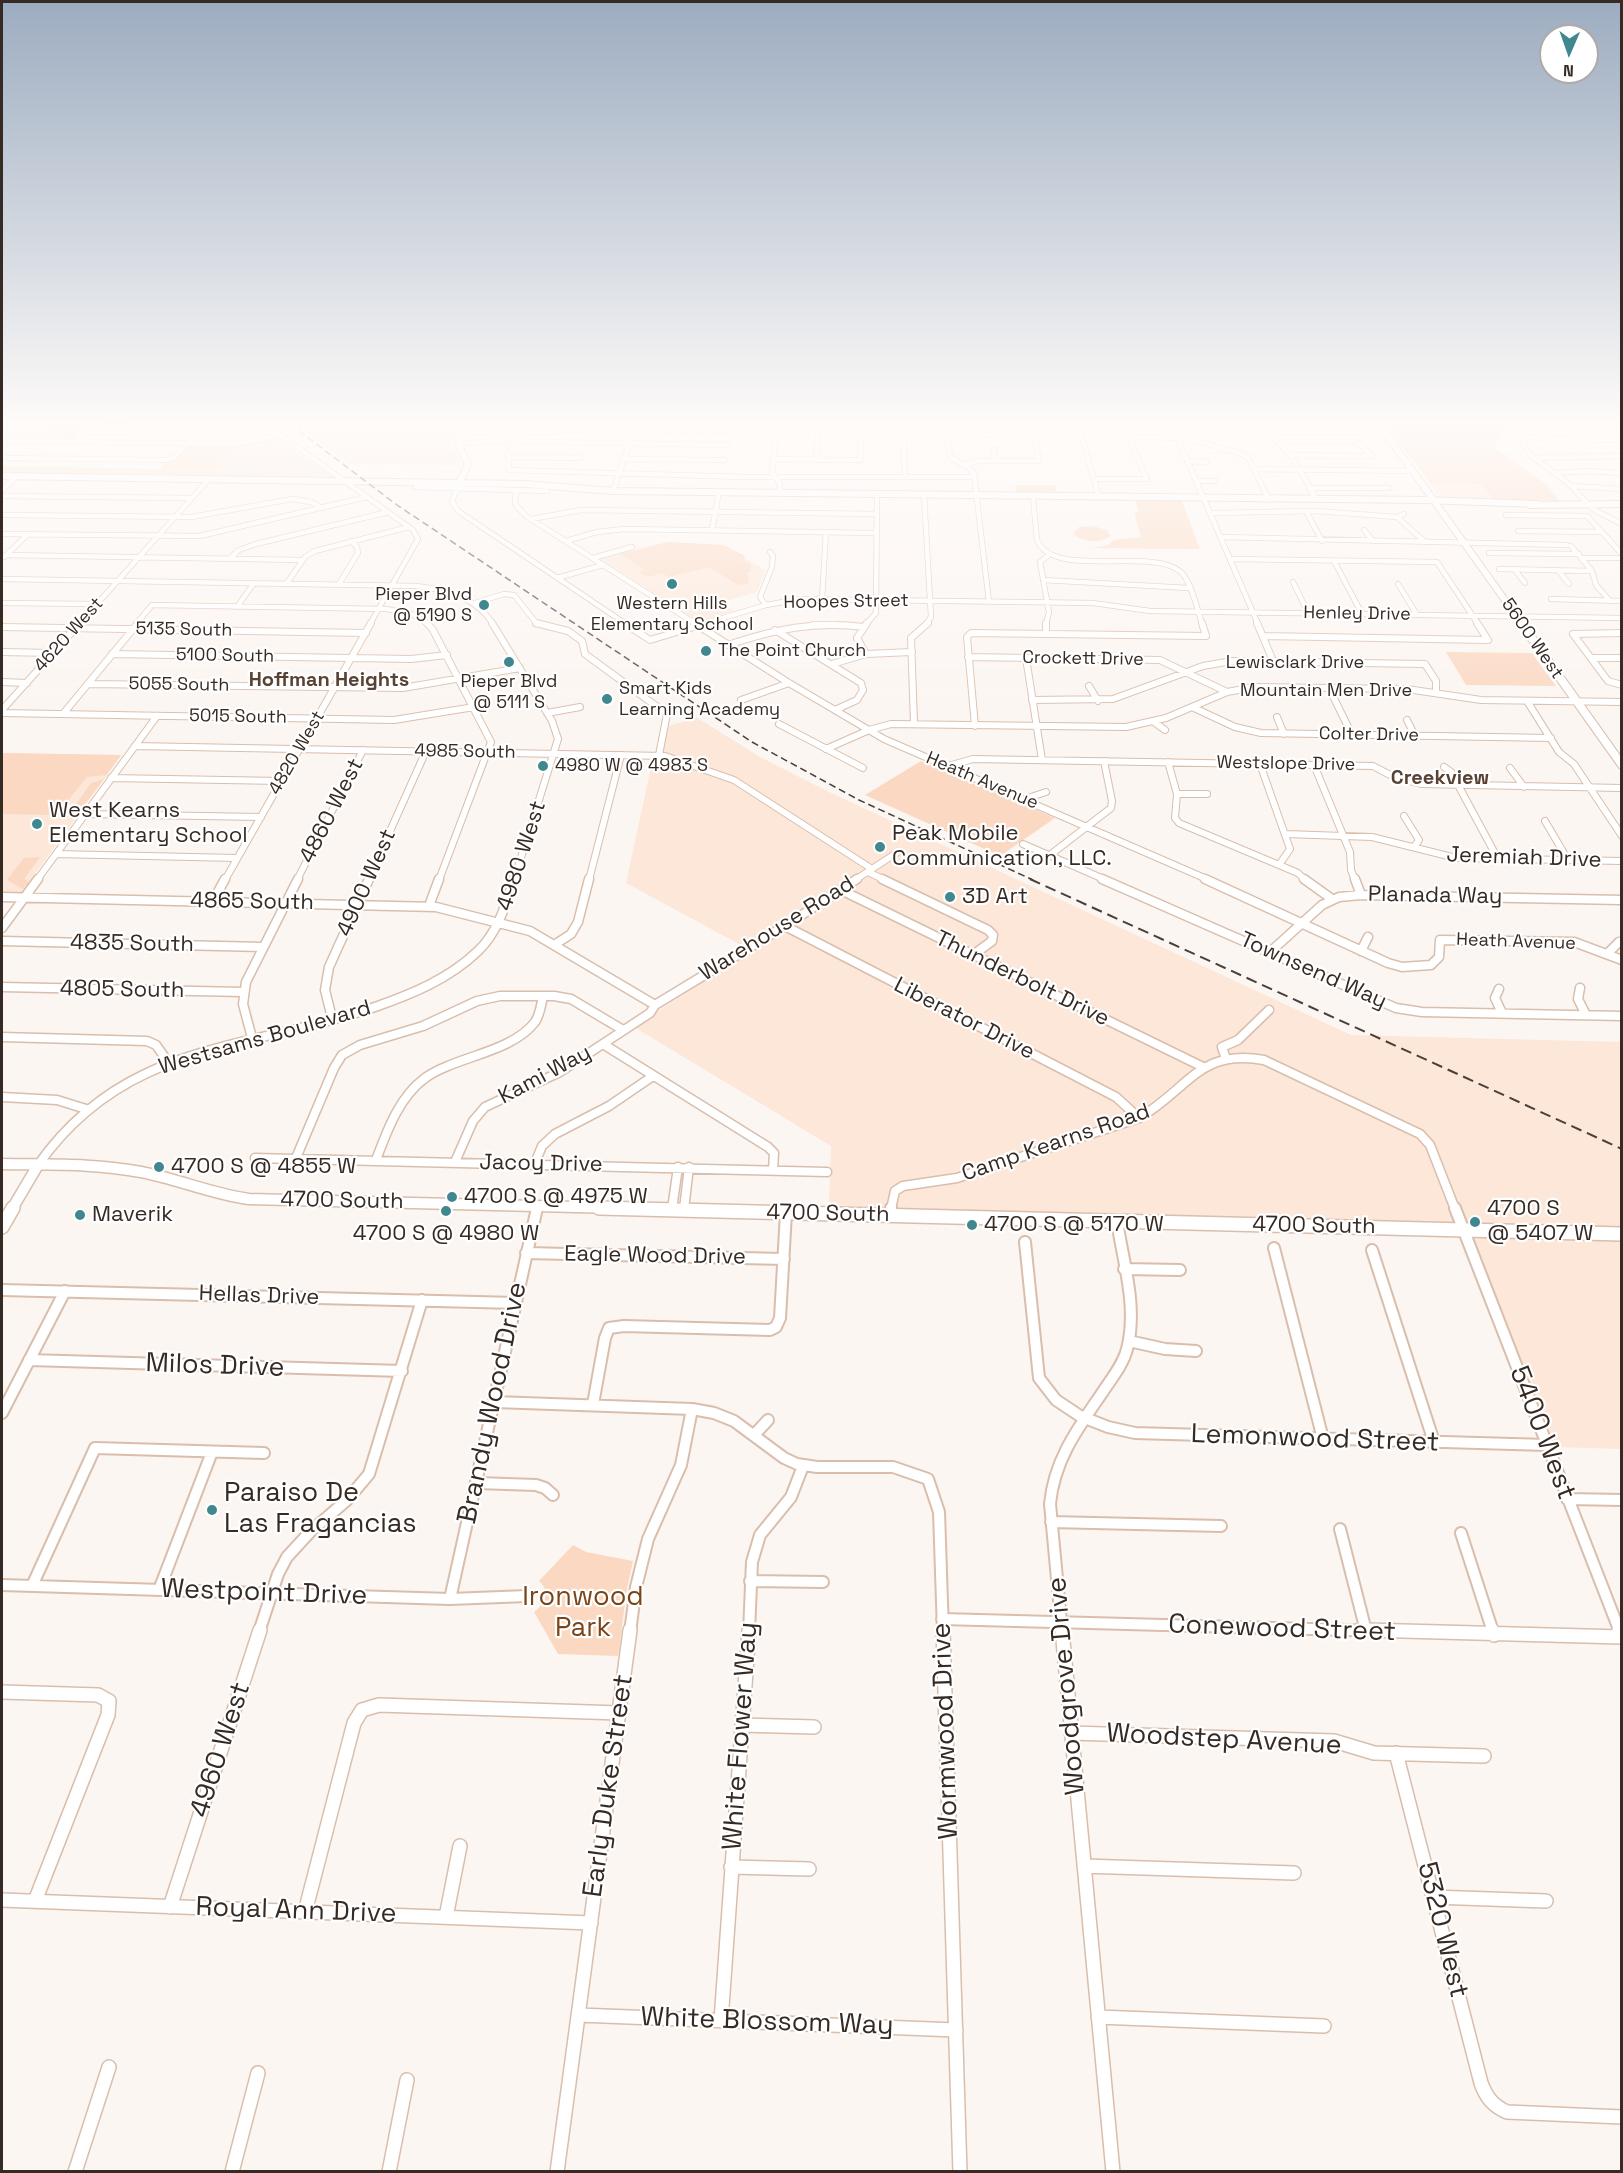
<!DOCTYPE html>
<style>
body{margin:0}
#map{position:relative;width:1623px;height:2173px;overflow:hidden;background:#fcf6f2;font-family:"Space Grotesk",sans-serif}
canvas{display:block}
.frame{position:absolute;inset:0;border:3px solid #362b24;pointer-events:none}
.north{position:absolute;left:1539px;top:24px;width:60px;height:60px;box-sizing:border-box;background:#fff;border:2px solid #afaaa7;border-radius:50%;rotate:182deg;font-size:16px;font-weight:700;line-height:24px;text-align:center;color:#362b24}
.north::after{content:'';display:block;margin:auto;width:21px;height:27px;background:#408790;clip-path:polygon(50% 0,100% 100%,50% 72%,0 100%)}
</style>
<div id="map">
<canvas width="1623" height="2173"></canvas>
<div class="frame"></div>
<div class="north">N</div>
</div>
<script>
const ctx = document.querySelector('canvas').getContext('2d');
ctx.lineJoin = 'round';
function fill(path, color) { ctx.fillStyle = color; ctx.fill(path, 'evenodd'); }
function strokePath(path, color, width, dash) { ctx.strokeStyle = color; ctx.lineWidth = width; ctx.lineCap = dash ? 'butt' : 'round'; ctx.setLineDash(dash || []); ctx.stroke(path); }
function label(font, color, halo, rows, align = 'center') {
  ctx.font = font + ' "Space Grotesk",sans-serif'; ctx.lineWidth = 4.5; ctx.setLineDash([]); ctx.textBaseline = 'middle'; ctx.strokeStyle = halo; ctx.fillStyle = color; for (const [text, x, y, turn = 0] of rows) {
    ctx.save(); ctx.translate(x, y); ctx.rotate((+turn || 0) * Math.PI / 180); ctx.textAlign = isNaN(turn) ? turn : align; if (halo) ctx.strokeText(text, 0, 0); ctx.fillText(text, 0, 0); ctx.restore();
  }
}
fill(new Path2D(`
 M2,424H93L72,440L2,439Z
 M297,424H462L451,443L453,449L460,457L461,465L349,464Z
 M276,438L335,478H208L238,445Z
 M1430,483L1481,484L1493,499H1444L1439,498Z
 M668,542L724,545L766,571L757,592L722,602L734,611L699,622L599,558Z
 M696,717L760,757L829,792L1351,1035L1621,1042V1449L1556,1447L1467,1224L829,1206L831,1146L634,1027L750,950L626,883L653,758H660L669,726Z
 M2,753L122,755L21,893L2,892Z`), '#fce7d9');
fill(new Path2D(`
 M57,424H87L70,439L43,436Z
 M1385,424H1505L1495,448L1546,484L1560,501L1493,499L1481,484L1430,483Z
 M189,445H238L211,475L2,472V466L160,469L167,461L177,458Z
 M1015,485H1055L1058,494L1003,493V491L1016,492Z
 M1135,500L1182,501L1200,549L1090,548L1109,545L1113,540L1141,537L1134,513L1139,512Z
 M1093,526L1107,530L1111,536C1100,544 1082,542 1073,534L1079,527Z
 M668,542L723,545L743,555L745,557L743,561L751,564L750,572L746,573L749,576L748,584L738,585L709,567L669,577L662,573L648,577L639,572L645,570L620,554Z
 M1446,652L1532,653L1556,686L1466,685Z
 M2,753L121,755L106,775L87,777L66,803H57L50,813L58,815L2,814Z
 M921,761L930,765L1055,818L1000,856L865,795Z
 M104,779L79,812L72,810L91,783Z
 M40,857L24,879L29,882L23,889L7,880L24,858Z
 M573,1545L586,1552L633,1561L627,1589L618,1656L558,1654L534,1612C545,1604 551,1592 539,1581Z`), '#fad8c1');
const minorFar4 = new Path2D(`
 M265,424L413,530L418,539L370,624
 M778,424L772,472L780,484L779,493
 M903,424L905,476
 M944,424L951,458L968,467L974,474L989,602
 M1078,424L1099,497
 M1530,424L1523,442L1530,455L1568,483L1593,509L1622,524
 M1570,424L1609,427L1621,440
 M92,426L239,428L260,424
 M1257,428C1288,444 1300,470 1316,499
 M590,429L530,432L508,453L509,470L745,477H975
 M635,430L731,431
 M1241,432L1262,426L1349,425
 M1504,433L1548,439L1621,440
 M947,434L991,435
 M1131,437L1186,438L1242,454L1249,459L1269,500
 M1177,437L1258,624
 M2,441L238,444L280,435
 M75,442L95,424
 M1282,442H1357L1372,456
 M458,444L493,441L728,445
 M994,450L995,461
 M1291,455L1372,456
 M509,457L580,458
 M2,458L167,460L174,457L187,443
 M1533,458L1622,456
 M625,459L725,460
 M773,459L860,460L862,424
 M816,460L818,433
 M1187,461L1206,462
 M962,465L978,461H1039L1032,424
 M1254,469L1413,471
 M1555,473L1587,471L1622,473
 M1094,479H1147L1132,445L1128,424
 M1196,481H1215
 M459,483L452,501L458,511L626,624
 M1572,486L1622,489
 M416,487L547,491
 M1309,488H1389
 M2,490L17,476
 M516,491L515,504L526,516L696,624
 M613,491L636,424
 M924,495L931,617L926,624
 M2,496L190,498
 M1033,497L1037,540C1053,580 1150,546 1181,572C1191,581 1198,611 1202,624
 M1306,511L1322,541
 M1211,513L1316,511L1397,517L1404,514
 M2,515L192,517L292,499L311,502L322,508
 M1506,515L1587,516L1622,554
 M1397,517L1425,542
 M532,519L581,510L877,514
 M712,530L719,492
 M1364,530L1373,541
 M1518,531L1602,532
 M2,534L200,536L367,497
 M1221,537L1567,545
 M566,541L597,532L624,529L877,533
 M1571,546L1592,571L1596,585L1609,600
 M1489,553L1579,554
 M6,555L303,560
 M4,557L27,535
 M593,558L632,547
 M1583,558H1622
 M229,559L239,550L256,544L388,512
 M1231,559L1437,562L1478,624
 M1334,561L1362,614
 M1499,569L1592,571
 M1515,570L1525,583
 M1558,570L1569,584
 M557,578L603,565
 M2,579L417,586C447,590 476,597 493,624
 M1043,580L1189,588
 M1293,582L1308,613
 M287,583L305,557L315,551L409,527
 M339,584L358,553L357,547L351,541
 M1398,584L1417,615
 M822,599L826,532
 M1551,599L1622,601
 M2,603L97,604
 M475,603L504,594L514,595L537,624
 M766,605L760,597L772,567L773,556L770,552
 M237,607L254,583
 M79,624L209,479
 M136,624L152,605L386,609L412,614L428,624
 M703,624L766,605L801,599L1093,603L1150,611L1622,618
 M813,624H837
 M866,624L876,613L877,494
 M1046,624L1049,612L1040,562L1050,554`);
const minorFar3 = new Path2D(`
 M427,623L433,630L491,742L439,880
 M492,623L552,721L558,739L514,880
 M536,623L568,631L582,641L585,654L667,714L659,755
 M624,623L650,640L707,623
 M694,623L789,683L884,739L1209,880
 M1046,623V634
 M1257,623L1273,661
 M1477,623L1488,640
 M2,627L366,633
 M775,630L861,683L863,690L857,700L835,710
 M1573,634L1608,681L1622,685
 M1573,634L1622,633
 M1263,636L1488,640
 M728,645C776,629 813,621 864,627
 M2,652L53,653
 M112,654L411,659L447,655
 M866,654L857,638L867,623
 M968,657L1160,660L1227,692
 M1026,658L1042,760
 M1591,658H1622
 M832,664L866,654L912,652
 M2,682L27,683
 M88,684L403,688L520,668
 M1089,686L1098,701
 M1329,688L1352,735
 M741,700L789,683
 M1032,700L1113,699L1203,666L1232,661L1425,664L1436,681V693
 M1527,701L1559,752L1574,764L1622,836
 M1192,707L1235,727L1261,733L1551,738
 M2,710L80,623
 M2,713L394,720L474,707
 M547,713L580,707
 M63,714L138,623
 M1277,717L1284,734
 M1407,720L1415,736
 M1154,722L1165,730
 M914,723L911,638L928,623
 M779,724L863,768
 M975,726L967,637L971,633L1206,636L1202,623
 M135,746L665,756L734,780L872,869
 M826,749L869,730L891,724L1126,727L1166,718L1227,692L1255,687L1407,689L1481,700L1622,702
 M1168,762L1177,794L1175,818L1179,823L1298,873L1305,880
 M1260,764L1290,849L1279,865
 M1314,765L1350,852L1351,870L1355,880
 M948,766L973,759L1373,766L1394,777L1421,784L1622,788
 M1444,767L1451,772L1498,859
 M1510,768L1524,787
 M111,778L281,781
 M1177,794H1207
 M1025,799L1046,792
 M85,814L261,817
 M1404,816L1419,840L1414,847
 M1545,821L1568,860
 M1286,834L1372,837L1456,858L1622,861
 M1023,844L1106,880
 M56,854L237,858
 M1050,855L1111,808L1112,801L1104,761
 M868,872L885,880
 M37,880L157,716
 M225,880L371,623
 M297,880L363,750
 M368,880L426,751
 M589,880L621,755
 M855,880L898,852`);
const minorFar2 = new Path2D(`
 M882,879L988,930L993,935L992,941L973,955
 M1102,879L1396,1008L1422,1012L1622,1016
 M1205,879L1388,963L1402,967L1431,965L1439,957L1440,940L1574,942L1622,960
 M1304,879L1332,899
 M1355,879L1361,895
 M841,890L1203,1067
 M2,897L436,907L530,931L655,1005
 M213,901L225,879
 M429,906L439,879
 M785,926L1116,1097L1139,1118
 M2,928L38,879
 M2,941L263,947
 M554,945L571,934L578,922L589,879
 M1361,951L1368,937
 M1269,953L1322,905L1339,897L1361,895L1622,900
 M1608,953L1619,942
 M2,987L243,992
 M1580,988L1578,999L1586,1015
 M1499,989L1495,998L1502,1013
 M332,1018L325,990L329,967L369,879
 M2,1037L147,1041L156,1045L168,1062
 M252,1038L243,1004L246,982L298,879
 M603,1044L768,1147L774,1153L773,1170
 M1225,1056L1222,1047L1238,1040L1269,1010
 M2,1097L57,1100L86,1109
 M255,1158L827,1172
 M296,1158L334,1068L342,1055L360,1045L423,1026L477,1001L500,996H554L571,999L623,1030
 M376,1160C387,1131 399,1097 425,1078C456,1056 511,1053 535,1022C540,1015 541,1005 543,996
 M455,1162L473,1121L485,1107L560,1072L650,1013L655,1005L785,926L857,879
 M535,1163L542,1146L555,1134L609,1106L653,1076
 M38,1165C125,1041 246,1051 375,1007C412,994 449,979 478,951C498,932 506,904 514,879
 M536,1209L537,1206
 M672,1209L678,1167
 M684,1209L689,1167
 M891,1209L895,1191L903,1186L957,1178L1139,1118C1189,1089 1199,1048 1264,1060L1420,1134L1430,1145L1455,1209`);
const minorFar1 = new Path2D(`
 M1455,1208L1620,1632
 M890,1215L891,1208
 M1025,1242L1039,1378L1056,1400L1080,1416L1108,1427L1135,1433L1547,1445
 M1274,1248L1323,1439
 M1372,1250L1434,1442
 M526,1253L784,1259
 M1124,1269L1180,1270
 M2,1290L516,1303
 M1129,1341L1165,1349L1196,1351
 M29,1360L402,1371
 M495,1402L692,1409L714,1413L734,1421L784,1458L797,1464L817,1467H893L928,1479L939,1512L943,1632
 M593,1404L605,1338L609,1328L624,1326L770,1330L776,1327L780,1318L786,1213
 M2,1413L65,1291
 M754,1435L768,1420
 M477,1483L536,1485L545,1488L553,1495
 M1567,1499L1622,1500
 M1051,1522L1221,1526
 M1340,1529L1366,1631
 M1461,1533L1493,1632
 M750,1581L823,1582
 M2,1585L450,1599L527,1596
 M32,1586L95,1448L264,1453
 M159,1590L212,1452
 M450,1599L537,1208
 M942,1619L1422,1632
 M259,1632L278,1574L287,1557L310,1532L347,1500L369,1474L422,1300
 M630,1632L636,1587L648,1539L681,1465L692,1409
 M749,1632L752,1562L760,1535L791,1497L803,1466
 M1062,1632L1050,1504C1054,1460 1078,1428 1102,1393C1111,1379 1123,1365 1127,1349C1138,1307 1123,1262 1117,1221`);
const minor = new Path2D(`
 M943,1630L960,2172
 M1062,1630L1113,2172
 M1366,1630L1622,1637
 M1492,1630L1494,1635
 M1619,1630L1622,1637
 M2,1692L98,1695L109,1701L108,1715L35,1901
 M742,1725L814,1727
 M1071,1733L1334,1741L1374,1753L1484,1756
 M1396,1753L1481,2083C1486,2097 1493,2106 1507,2112L1622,2117
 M1084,1866L1294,1873
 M731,1867L809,1869
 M1433,1897L1546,1901
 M2,1900L591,1923
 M170,1907L260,1630
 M305,1912L354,1723L362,1710L379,1705L619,1713
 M446,1917L460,1846
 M579,2015L956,2030
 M1098,2017L1324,2026
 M721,2021L749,1630
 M75,2172L109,2067
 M232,2172L258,2073
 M389,2172L407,2080
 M557,2172L630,1630`);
const majorFar3 = new Path2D(`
 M1379,424L1522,624
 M2,476L525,484L613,491L1424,500L1537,504
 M459,483L468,464L458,444L468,424
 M1530,505L1622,504`);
const majorFar2 = new Path2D(`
 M1521,623L1622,765`);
const majorFar1 = new Path2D(`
 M2,1164C48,1165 95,1163 141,1172C178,1179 212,1194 249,1199L658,1209
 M12,1209L38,1165`);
const major = new Path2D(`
 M599,1208L1622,1234
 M2,1227L13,1208`);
strokePath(minorFar4, '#d9beac', 6);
strokePath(minorFar3, '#d9beac', 8);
strokePath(minorFar2, '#d9beac', 11);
strokePath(minorFar1, '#d9beac', 14);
strokePath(minor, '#d9beac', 16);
strokePath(majorFar3, '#d9beac', 8);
strokePath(majorFar2, '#d9beac', 10);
strokePath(majorFar1, '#d9beac', 13);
strokePath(major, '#d9beac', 16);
strokePath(minorFar4, '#fff', 4.5);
strokePath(minorFar3, '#fff', 6);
strokePath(minorFar2, '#fff', 8);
strokePath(minorFar1, '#fff', 10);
strokePath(minor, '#fff', 13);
strokePath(majorFar3, '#fff', 6);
strokePath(majorFar2, '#fff', 8);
strokePath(majorFar1, '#fff', 10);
strokePath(major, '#fff', 13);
strokePath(new Path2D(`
 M290,424L397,505L752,742L859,800L1033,880`), '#4a3f39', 1.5, [7, 4]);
strokePath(new Path2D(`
 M1030,879L1622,1149`), '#4a3f39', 2, [11, 6]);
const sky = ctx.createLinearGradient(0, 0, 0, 728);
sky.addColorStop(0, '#9cacc0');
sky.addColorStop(0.58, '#fefbf9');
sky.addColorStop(1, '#fefbf900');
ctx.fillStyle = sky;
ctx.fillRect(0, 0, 1623, 728);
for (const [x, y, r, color] of [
 [672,584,6,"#408790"],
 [484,605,6,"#408790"],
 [706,651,6,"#408790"],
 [509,662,6,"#408790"],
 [607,699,6,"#408790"],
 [543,766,6,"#408790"],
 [37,824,6,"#408790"],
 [880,847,6,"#408790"],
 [950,897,6,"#408790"],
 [159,1167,6,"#408790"],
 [452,1197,6,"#408790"],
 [446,1211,6,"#408790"],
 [80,1215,6,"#408790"],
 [1475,1222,6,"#408790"],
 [972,1225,6,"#408790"],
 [212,1510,6,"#408790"]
]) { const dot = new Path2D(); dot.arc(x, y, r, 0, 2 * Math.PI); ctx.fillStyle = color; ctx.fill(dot); strokePath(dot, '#fff', 2); }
label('18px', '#362b24', '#fff', [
 ["Pieper Blvd",472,595,"right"],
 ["@ 5190 S",472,616,"right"],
 ["Western Hills",672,604,"center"],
 ["Elementary School",672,625,"center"],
 ["The Point Church",718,651],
 ["Pieper Blvd",509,682,"center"],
 ["@ 5111 S",509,703,"center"],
 ["Smart Kids",619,689],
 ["Learning Academy",619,710],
 ["4980 W @ 4983 S",555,766]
], 'left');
label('18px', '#362b24', '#fff', [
 ["Hoopes Street",846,602,-1],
 ["Henley Drive",1357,614,1],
 ["5135 South",184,630,1],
 ["4620 West",69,635,-48],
 ["5600 West",1532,639,55],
 ["5100 South",225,656,1],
 ["Crockett Drive",1083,659,1],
 ["Lewisclark Drive",1295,663],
 ["5055 South",179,685,1],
 ["Mountain Men Drive",1326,691],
 ["5015 South",238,717,1],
 ["Colter Drive",1369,735,1],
 ["4985 South",465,752,1],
 ["4820 West",297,753,-60],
 ["Westslope Drive",1286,764,1],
 ["Heath Avenue",982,781,23],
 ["Heath Avenue",1516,942,2]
]);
label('bold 20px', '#584233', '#fff', [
 ["Hoffman Heights",329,681],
 ["Creekview",1440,779]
]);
label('22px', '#362b24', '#fff', [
 ["West Kearns",49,811],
 ["Elementary School",49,836],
 ["Peak Mobile",892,834],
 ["Communication, LLC.",892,859],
 ["3D Art",962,897],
 ["4700 S @ 4855 W",171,1167],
 ["4700 S @ 4975 W",464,1197],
 ["4700 S",1487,1209],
 ["@ 5407 W",1487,1234],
 ["Maverik",92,1215],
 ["4700 S @ 5170 W",984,1225],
 ["4700 S @ 4980 W",446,1234,"center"]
], 'left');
label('22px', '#362b24', '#fff', [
 ["4860 West",332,811,-63],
 ["4980 West",522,856,-72],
 ["Jeremiah Drive",1524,858,2],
 ["4900 West",367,883,-66],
 ["Planada Way",1435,896,1],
 ["4865 South",252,902,1],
 ["Warehouse Road",777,929,-32],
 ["4835 South",132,944,1],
 ["Townsend Way",1313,971,24],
 ["Thunderbolt Drive",1022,979,26],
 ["4805 South",122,990,1],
 ["Liberator Drive",964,1019,27],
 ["Westsams Boulevard",265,1038,-16],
 ["Kami Way",545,1075,-28],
 ["Camp Kearns Road",1056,1143,-19],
 ["Jacoy Drive",541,1164,1],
 ["4700 South",342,1201,1],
 ["4700 South",828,1214,1],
 ["4700 South",1314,1226,1],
 ["Eagle Wood Drive",655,1256,1],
 ["Hellas Drive",259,1296,2]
]);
label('27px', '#362b24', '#fff', [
 ["Milos Drive",215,1366,2],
 ["Brandy Wood Drive",493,1403,-78],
 ["5400 West",1542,1433,69],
 ["Lemonwood Street",1315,1439,2],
 ["Westpoint Drive",264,1593,2],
 ["Conewood Street",1282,1629,2],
 ["Woodgrove Drive",1067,1686,-95],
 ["Wormwood Drive",946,1731,-92],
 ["White Flower Way",741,1736,-86],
 ["Woodstep Avenue",1224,1740,3],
 ["4960 West",221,1750,-72],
 ["Early Duke Street",609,1786,-82],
 ["Royal Ann Drive",296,1911,2],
 ["5320 West",1442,1930,76],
 ["White Blossom Way",767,2022,2]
]);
label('27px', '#362b24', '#fff', [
 ["Paraiso De",224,1494],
 ["Las Fragancias",224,1525]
], 'left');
label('27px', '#7a4519', '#fff', [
 ["Ironwood",583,1598],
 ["Park",583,1629]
]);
</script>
